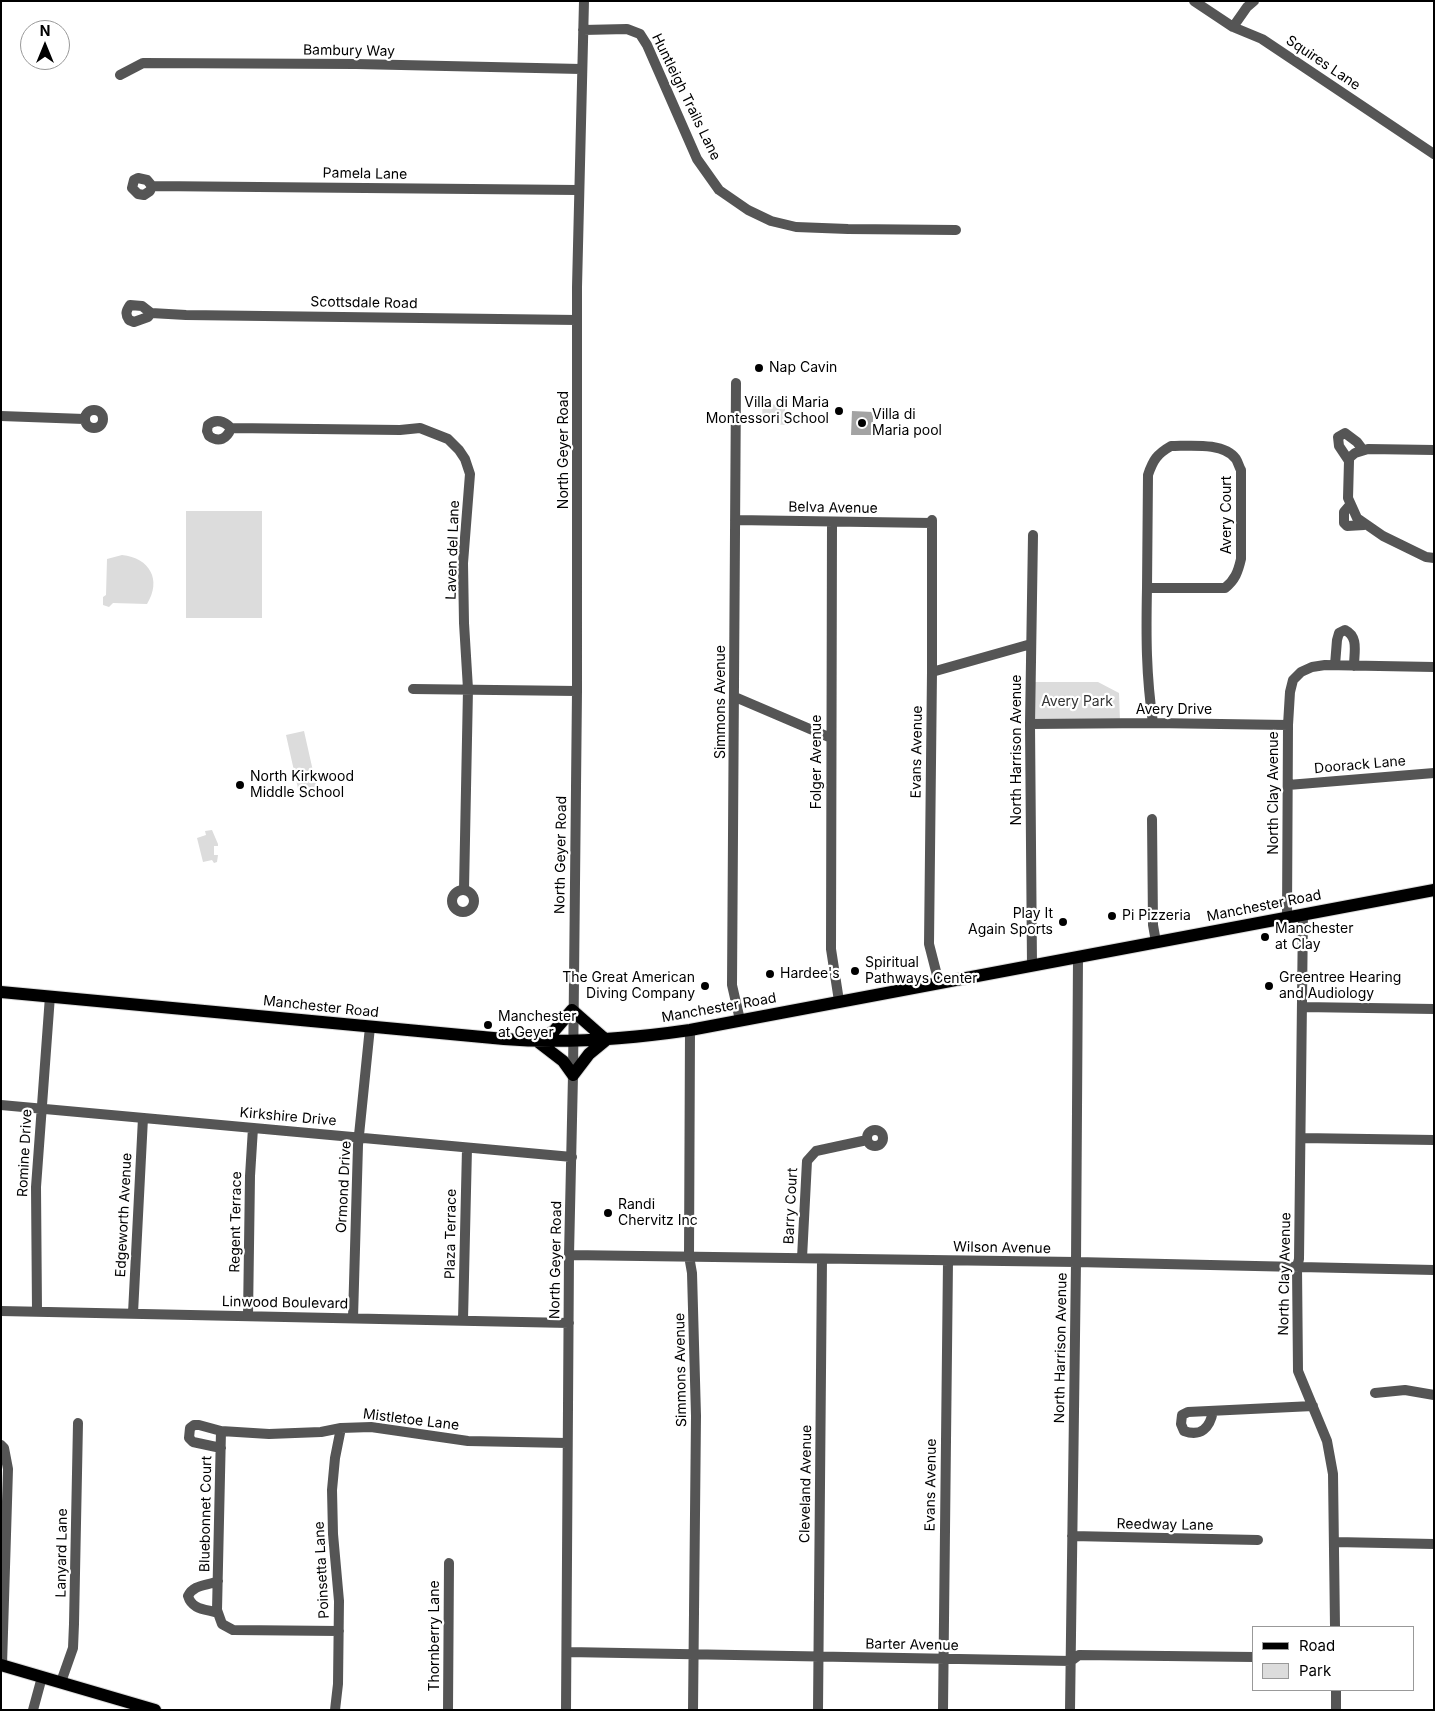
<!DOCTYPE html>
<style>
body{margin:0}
#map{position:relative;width:1435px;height:1711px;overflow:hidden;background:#fff;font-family:Inter,sans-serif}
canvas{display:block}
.frame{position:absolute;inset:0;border:2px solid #000;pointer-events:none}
.legend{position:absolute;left:1252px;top:1626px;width:162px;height:65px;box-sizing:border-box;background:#fff;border:1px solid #999;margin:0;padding:6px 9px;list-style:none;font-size:15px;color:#000}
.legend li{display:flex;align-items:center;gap:10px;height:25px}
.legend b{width:25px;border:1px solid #999}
.north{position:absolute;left:20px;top:20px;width:50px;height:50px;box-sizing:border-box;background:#fff;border:1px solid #999;border-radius:50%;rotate:0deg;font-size:14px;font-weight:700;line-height:20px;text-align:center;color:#000}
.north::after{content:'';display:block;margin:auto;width:18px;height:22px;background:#000;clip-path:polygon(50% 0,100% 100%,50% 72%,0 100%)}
</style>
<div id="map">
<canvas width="1435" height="1711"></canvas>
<div class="frame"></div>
<ul class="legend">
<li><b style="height:6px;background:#000"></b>Road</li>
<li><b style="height:14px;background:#dcdcdc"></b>Park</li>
</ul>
<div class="north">N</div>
</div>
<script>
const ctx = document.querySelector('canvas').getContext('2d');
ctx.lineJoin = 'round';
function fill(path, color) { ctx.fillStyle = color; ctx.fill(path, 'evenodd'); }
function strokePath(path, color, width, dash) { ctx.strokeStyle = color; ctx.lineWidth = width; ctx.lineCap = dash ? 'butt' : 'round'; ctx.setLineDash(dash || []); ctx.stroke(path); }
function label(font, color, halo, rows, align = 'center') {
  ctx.font = font + ' Inter,sans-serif'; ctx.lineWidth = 4.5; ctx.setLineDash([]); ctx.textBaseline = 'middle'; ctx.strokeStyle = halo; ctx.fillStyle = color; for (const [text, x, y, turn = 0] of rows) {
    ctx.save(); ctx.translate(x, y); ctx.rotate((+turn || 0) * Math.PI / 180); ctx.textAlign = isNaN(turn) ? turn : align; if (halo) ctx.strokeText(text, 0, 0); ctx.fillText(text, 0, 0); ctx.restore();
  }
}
fill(new Path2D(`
 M785,404V425L763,423L762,405Z
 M186,511H262V618H186Z
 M122,555C150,558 162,580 147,604L113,603L109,607L103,605V597L106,595L107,559Z
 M1034,682H1098L1119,693L1120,721L1033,722Z
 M304,731L317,789L299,793L286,735Z
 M212,830L218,844V846H214V855H218L217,862L214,863L212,860L203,862L197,838L206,835L205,831Z`), '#dcdcdc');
fill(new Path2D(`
 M852,411L873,412V435H851Z`), '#a3a3a3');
const major = new Path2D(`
 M1,992L504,1039C567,1044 628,1039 690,1030L1434,890
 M537,1041L563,1061L573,1075L589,1054L606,1040
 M537,1041L554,1031L572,1010L606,1040
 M1,1665L155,1710`);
strokePath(major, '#dbdbdb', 14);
strokePath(new Path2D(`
 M1194,1L1233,27L1262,39L1434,154
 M1233,27L1247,7L1254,1
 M583,30L627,29L640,34L647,45L697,159L719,190L748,210L771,221L796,227L848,229L956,230
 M120,75L143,63L356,64L581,69
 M152,186L150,191L144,195L138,194L132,188L134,180L138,178L147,180L152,186L578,190
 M151,313L148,317L134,322L129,320C125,314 126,311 130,305L142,306L151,313L186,315L577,320
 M736,383L732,985L740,1020
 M85 419a9 9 0 1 1 18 0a9 9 0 1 1-18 0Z
 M1,416L84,419
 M231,428C227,439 219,443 209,436L207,431L208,425C216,418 224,421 231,428L400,430L420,428L448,439L459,450L465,459L470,474L463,563L464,623L468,689L464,889
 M1171,446C1190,446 1224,442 1236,459C1238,462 1239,467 1241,470V559C1238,572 1235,580 1225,588H1147L1148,475C1153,460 1157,454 1171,446Z
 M1363,450L1357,442L1345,433L1338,437L1339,446L1349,461L1348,498L1357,518L1383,536L1426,557L1434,558
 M1348,459L1355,453L1368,449L1434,450
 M1350,505L1344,512V523L1347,526L1364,525
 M735,520L932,523
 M932,520V672L929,944L939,983
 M832,522L831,949L839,1001
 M1147,588C1146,636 1146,675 1153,723
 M1335,665L1337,640L1339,633L1345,630C1359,637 1354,652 1354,666
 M932,672L1031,644
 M413,689L577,691
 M735,697L831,738
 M1030,724L1153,723L1288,725
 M1288,785L1434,773
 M1152,819L1153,925L1156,942
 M452 901a11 11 0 1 1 22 0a11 11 0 1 1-22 0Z
 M1303,914L1299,1259L1297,1267L1298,1371L1327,1441L1333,1474L1335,1627
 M1287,917L1288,725L1290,692L1293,680L1301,672L1312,667L1325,665L1434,667
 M1032,965L1030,724L1033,535
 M1302,1007L1434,1009
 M690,1030L689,1256L692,1273L696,1416L693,1710
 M1,1105L572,1157
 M867 1138a8 8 0 1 1 16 0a8 8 0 1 1-16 0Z
 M1301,1138L1434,1140
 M569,1255L1076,1262L1434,1270
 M802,1258L807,1161L816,1151L867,1140
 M1,1311L569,1323
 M37,1311L36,1187L50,996
 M133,1313L143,1118
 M248,1316L250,1176L253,1128
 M353,1318L358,1145L370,1027
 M463,1320L467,1148
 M1375,1393L1405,1390L1434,1395
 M1213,1411C1210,1428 1201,1437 1184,1431L1181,1424L1182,1415L1188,1412L1313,1406
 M221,1431L217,1610L222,1624L233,1630L339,1631
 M1,1445L4,1448L8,1469L2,1665
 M221,1448L193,1442L189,1438L190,1428L194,1425H199L221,1431L269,1434L321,1432L341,1428L371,1427L468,1441L567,1443
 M1072,1536L1258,1540
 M1335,1542L1434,1544
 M218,1581C207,1586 194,1584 188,1596C192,1610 206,1609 218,1613
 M567,1652L1071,1661L1079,1655L1254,1657
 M61,1682L73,1648L74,1624L78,1423
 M1336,1690V1710
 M33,1710L42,1677
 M335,1710L338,1684L339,1601L333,1534L332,1490L335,1458L341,1428
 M448,1710L449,1563
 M566,1710L569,1255L573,1075L577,691V287L584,1
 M818,1710L822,1259
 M943,1710L948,1261
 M1070,1710L1076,1262L1078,957`), '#555', 10);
strokePath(major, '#000', 12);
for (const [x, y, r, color] of [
 [759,368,5,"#000"],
 [839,411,5,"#000"],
 [862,423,5,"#000"],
 [240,785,5,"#000"],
 [1112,916,5,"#000"],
 [1063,922,5,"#000"],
 [1265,937,5,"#000"],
 [855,971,5,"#000"],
 [770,974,5,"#000"],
 [705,986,5,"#000"],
 [1269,986,5,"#000"],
 [488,1025,5,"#000"],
 [608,1213,5,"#000"]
]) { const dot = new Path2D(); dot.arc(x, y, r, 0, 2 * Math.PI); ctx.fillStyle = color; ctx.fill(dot); strokePath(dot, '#fff', 2); }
label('14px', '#000', '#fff', [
 ["Bambury Way",349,51,1],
 ["Squires Lane",1323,63,34],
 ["Huntleigh Trails Lane",686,97,64],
 ["Pamela Lane",365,174,1],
 ["Scottsdale Road",364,303,1],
 ["North Geyer Road",564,450,-90],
 ["Belva Avenue",833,508,1],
 ["Avery Court",1227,515,-90],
 ["Laven del Lane",453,550,-88],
 ["Simmons Avenue",721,702,-90],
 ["Avery Drive",1174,710],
 ["North Harrison Avenue",1017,750,-90],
 ["Evans Avenue",917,752,-89],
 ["Folger Avenue",817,762,-90],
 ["Doorack Lane",1360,765,-5],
 ["North Clay Avenue",1274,793,-90],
 ["North Geyer Road",561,855,-89],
 ["Manchester Road",1264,906,-11],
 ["Manchester Road",321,1007,6],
 ["Manchester Road",719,1008,-10],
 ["Kirkshire Drive",288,1117,5],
 ["Romine Drive",25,1153,-87],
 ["Ormond Drive",344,1187,-87],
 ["Barry Court",791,1206,-87],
 ["Edgeworth Avenue",124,1215,-87],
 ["Regent Terrace",236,1222,-89],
 ["Plaza Terrace",451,1234,-89],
 ["Wilson Avenue",1002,1248,1],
 ["North Geyer Road",556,1260,-89],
 ["North Clay Avenue",1285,1274,-89],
 ["Linwood Boulevard",285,1303,1],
 ["North Harrison Avenue",1061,1348,-89],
 ["Simmons Avenue",681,1370,-91],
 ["Mistletoe Lane",411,1420,7],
 ["Cleveland Avenue",806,1484,-89],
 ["Evans Avenue",931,1485,-89],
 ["Bluebonnet Court",206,1514,-89],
 ["Reedway Lane",1165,1525,1],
 ["Lanyard Lane",62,1553,-89],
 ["Poinsetta Lane",322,1570,-93],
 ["Thornberry Lane",435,1636,-90],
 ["Barter Avenue",912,1645,1]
]);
label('14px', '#000', '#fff', [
 ["Nap Cavin",769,368],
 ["Villa di Maria",829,403,"right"],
 ["Montessori School",829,419,"right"],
 ["Villa di",872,415],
 ["Maria pool",872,431],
 ["North Kirkwood",250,777],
 ["Middle School",250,793],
 ["Play It",1053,914,"right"],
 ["Again Sports",1053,930,"right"],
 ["Pi Pizzeria",1122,916],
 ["Manchester",1275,929],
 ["at Clay",1275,945],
 ["Spiritual",865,963],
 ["Pathways Center",865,979],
 ["Hardee's",780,974],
 ["The Great American",695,978,"right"],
 ["Diving Company",695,994,"right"],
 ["Greentree Hearing",1279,978],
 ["and Audiology",1279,994],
 ["Manchester",498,1017],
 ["at Geyer",498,1033],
 ["Randi",618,1205],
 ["Chervitz Inc",618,1221]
], 'left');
label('14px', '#333', '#fff', [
 ["Avery Park",1077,702]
]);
</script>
